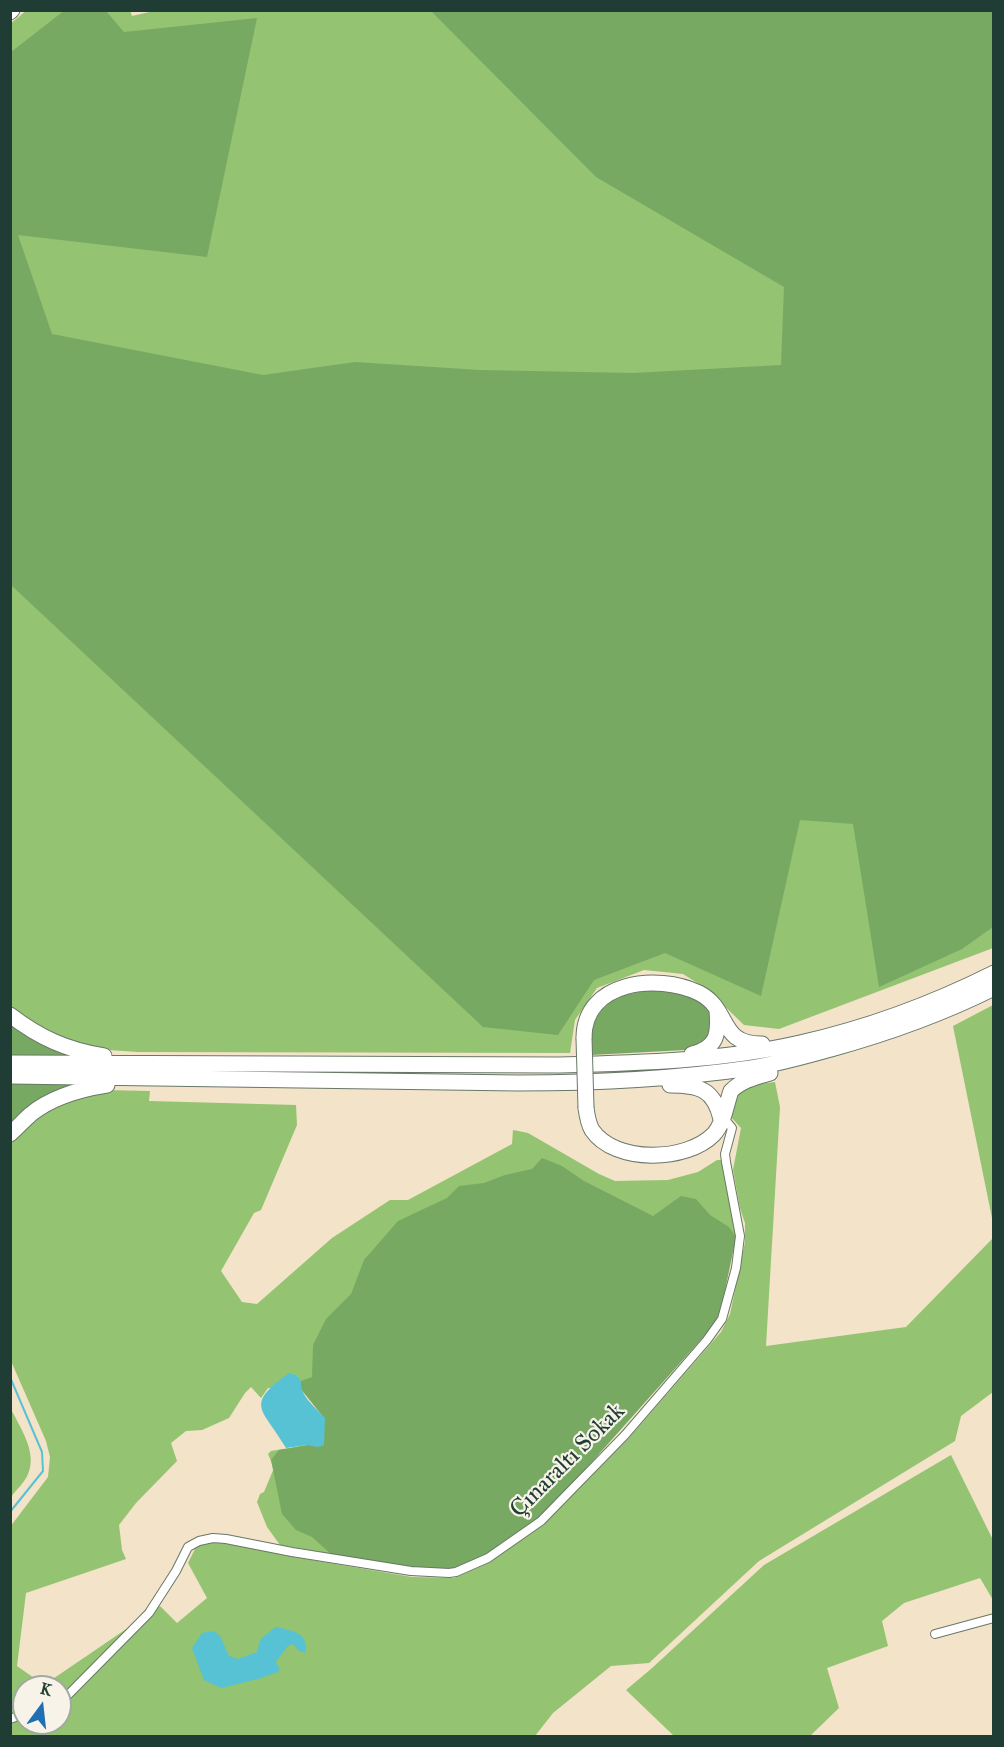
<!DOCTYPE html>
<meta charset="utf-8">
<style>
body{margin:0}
#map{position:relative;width:1004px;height:1747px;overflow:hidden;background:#f2e3c9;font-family:"IM FELL Great Primer",serif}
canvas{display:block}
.frame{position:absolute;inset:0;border:12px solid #1f3d34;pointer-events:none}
.north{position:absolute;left:12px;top:1675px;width:60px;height:60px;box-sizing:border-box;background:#f7f3e8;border:2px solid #a1aaa0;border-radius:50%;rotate:15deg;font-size:16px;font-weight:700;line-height:24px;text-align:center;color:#1f3d34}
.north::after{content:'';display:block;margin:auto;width:21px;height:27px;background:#1f6fb2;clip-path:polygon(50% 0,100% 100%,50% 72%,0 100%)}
</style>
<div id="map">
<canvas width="1004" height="1747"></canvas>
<div class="frame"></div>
<div class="north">K</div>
</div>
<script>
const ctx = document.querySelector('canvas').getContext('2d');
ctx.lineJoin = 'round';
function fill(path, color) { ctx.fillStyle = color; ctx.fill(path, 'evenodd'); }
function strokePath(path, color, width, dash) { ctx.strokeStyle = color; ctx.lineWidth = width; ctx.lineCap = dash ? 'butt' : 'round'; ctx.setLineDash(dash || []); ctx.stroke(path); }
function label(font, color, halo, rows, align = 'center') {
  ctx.font = font + ' "IM FELL Great Primer",serif'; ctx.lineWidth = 4.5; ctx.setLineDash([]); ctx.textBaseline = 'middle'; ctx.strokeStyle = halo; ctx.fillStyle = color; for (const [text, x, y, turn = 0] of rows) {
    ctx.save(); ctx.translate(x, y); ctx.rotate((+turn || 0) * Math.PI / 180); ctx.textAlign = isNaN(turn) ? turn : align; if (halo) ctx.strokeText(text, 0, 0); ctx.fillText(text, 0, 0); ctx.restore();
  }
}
fill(new Path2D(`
 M27,10H130L132,16L158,10L993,11V948L779,1029L744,1025L707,989L683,974L644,970L597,988L575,1020L570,1053L138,1052L94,1049L72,1045L11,1010L10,24Z
 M993,1005V1223L953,1026Z
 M775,1082L780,1107L766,1346L906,1327L993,1238V1392L961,1416L955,1441L759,1561L649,1663L611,1666L553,1713L535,1736H11L10,1527L48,1477L50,1457L46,1441L11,1361V1140L55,1104L103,1090L150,1091L149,1101L296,1105L297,1125L261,1210L254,1213L221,1271L242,1302L257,1304L332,1238L390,1200H408L512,1144L513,1130L528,1133L599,1174L615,1181L668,1180L698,1172L717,1160H721L736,1237L408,1568L280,1545L267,1527L257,1502L260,1494L264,1492L274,1468L268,1454L271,1451L308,1445L325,1418L300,1388H268L261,1398L251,1387L245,1393L229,1418L202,1430L186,1431L171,1443L177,1461L136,1503L119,1525L122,1550L126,1559L26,1593L17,1666L44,1685L160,1606L177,1623L207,1598L188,1563L196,1547L204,1543L224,1542L294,1557L412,1577L454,1578L488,1563L544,1524L629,1438L721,1332L730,1314L745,1242V1223L740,1208L733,1170L741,1128L730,1116C740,1084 744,1086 775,1082ZM24,1687H60V1723H24Z
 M10,1407C19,1426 38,1452 28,1474C25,1482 16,1490 11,1497Z
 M951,1455L993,1540V1600L980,1578L904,1603L882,1621L888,1646L827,1668L839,1708L810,1736H674L626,1690L651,1669L764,1565Z`), '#94c371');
fill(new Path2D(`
 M65,10L106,11L124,32L257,18L207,257L18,235L52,334L263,375L355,362L480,370L633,373L781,365L784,287L596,177L431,11H993V927L962,949L879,987L853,824L800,820L761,996L665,953L594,980L558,1035L483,1027L11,585V52Z
 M654,989C678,993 704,995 714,1021C709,1039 705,1047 685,1050L591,1055L590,1025L607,1002L620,996Z
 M11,1019L66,1051L64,1056H11Z
 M11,1083L79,1084L11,1129Z
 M542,1158L562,1166L584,1181L653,1216L681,1196L696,1199L710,1215L729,1227L736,1237L721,1310L713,1326L558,1500L538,1518L485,1557L452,1570L408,1568L331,1554L312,1537L296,1530L282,1514L271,1460L279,1450L308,1445L318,1447L324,1418L300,1388L301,1381L312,1377L313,1345L326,1319L351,1294L364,1260L398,1221L447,1198L459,1186L484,1183L505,1175L532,1169Z`), '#77a963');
fill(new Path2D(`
 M289,1373L296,1375L301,1381C299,1395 316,1408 325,1418L324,1445L318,1447L308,1445L286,1448C263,1408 243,1406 289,1373Z
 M275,1627C290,1630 310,1632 305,1653L299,1651L293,1644L288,1646L277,1660L276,1663L280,1669L278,1672L258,1679L221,1688L204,1680L192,1648L202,1633L214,1631L220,1636L229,1656L238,1659L257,1652L260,1640Z`), '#58c2d5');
strokePath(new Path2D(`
 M10,1377L42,1452L43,1471L10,1512`), '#58c2d5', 2);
const street = new Path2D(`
 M935,1634L994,1618
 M60,1703L149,1613L176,1571L188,1547L199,1541L213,1538L226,1539L292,1552L411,1571L449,1573L456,1572L488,1558L541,1521L625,1435L707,1340L722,1319L736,1268L740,1236L726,1162L725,1154L732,1128L727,1122L721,1119
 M10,1719L24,1714`);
const highway = new Path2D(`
 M10,12L12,10
 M10,1015C40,1038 67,1050 104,1056
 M584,1038C584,981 657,973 699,993C731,1009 718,1045 762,1044
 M692,1054C717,1048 719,1034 717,1011
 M10,1063L558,1065C638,1063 721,1061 800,1043C867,1028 932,1004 994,973
 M10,1076L518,1083C596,1083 674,1079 751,1068C778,1064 805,1056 831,1049C889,1033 940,1015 994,988
 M670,1085C699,1085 714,1089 721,1119
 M586,1108C587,1115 588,1123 592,1130C615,1164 687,1162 714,1134C724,1123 726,1105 731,1091C742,1080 756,1077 770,1073
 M10,1134C17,1128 24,1120 31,1114C52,1097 81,1089 107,1085`);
strokePath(street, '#697768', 10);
strokePath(highway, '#697768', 17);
strokePath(street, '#fff', 8);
strokePath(highway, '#fff', 15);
const highwayBridge = new Path2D(`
 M584,1038L586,1108`);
strokePath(highwayBridge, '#697768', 17, []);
strokePath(highwayBridge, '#fff', 15);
label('24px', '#1f3d34', '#f7f3e8', [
 ["Çınaraltı Sokak",568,1461,-45]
]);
</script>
